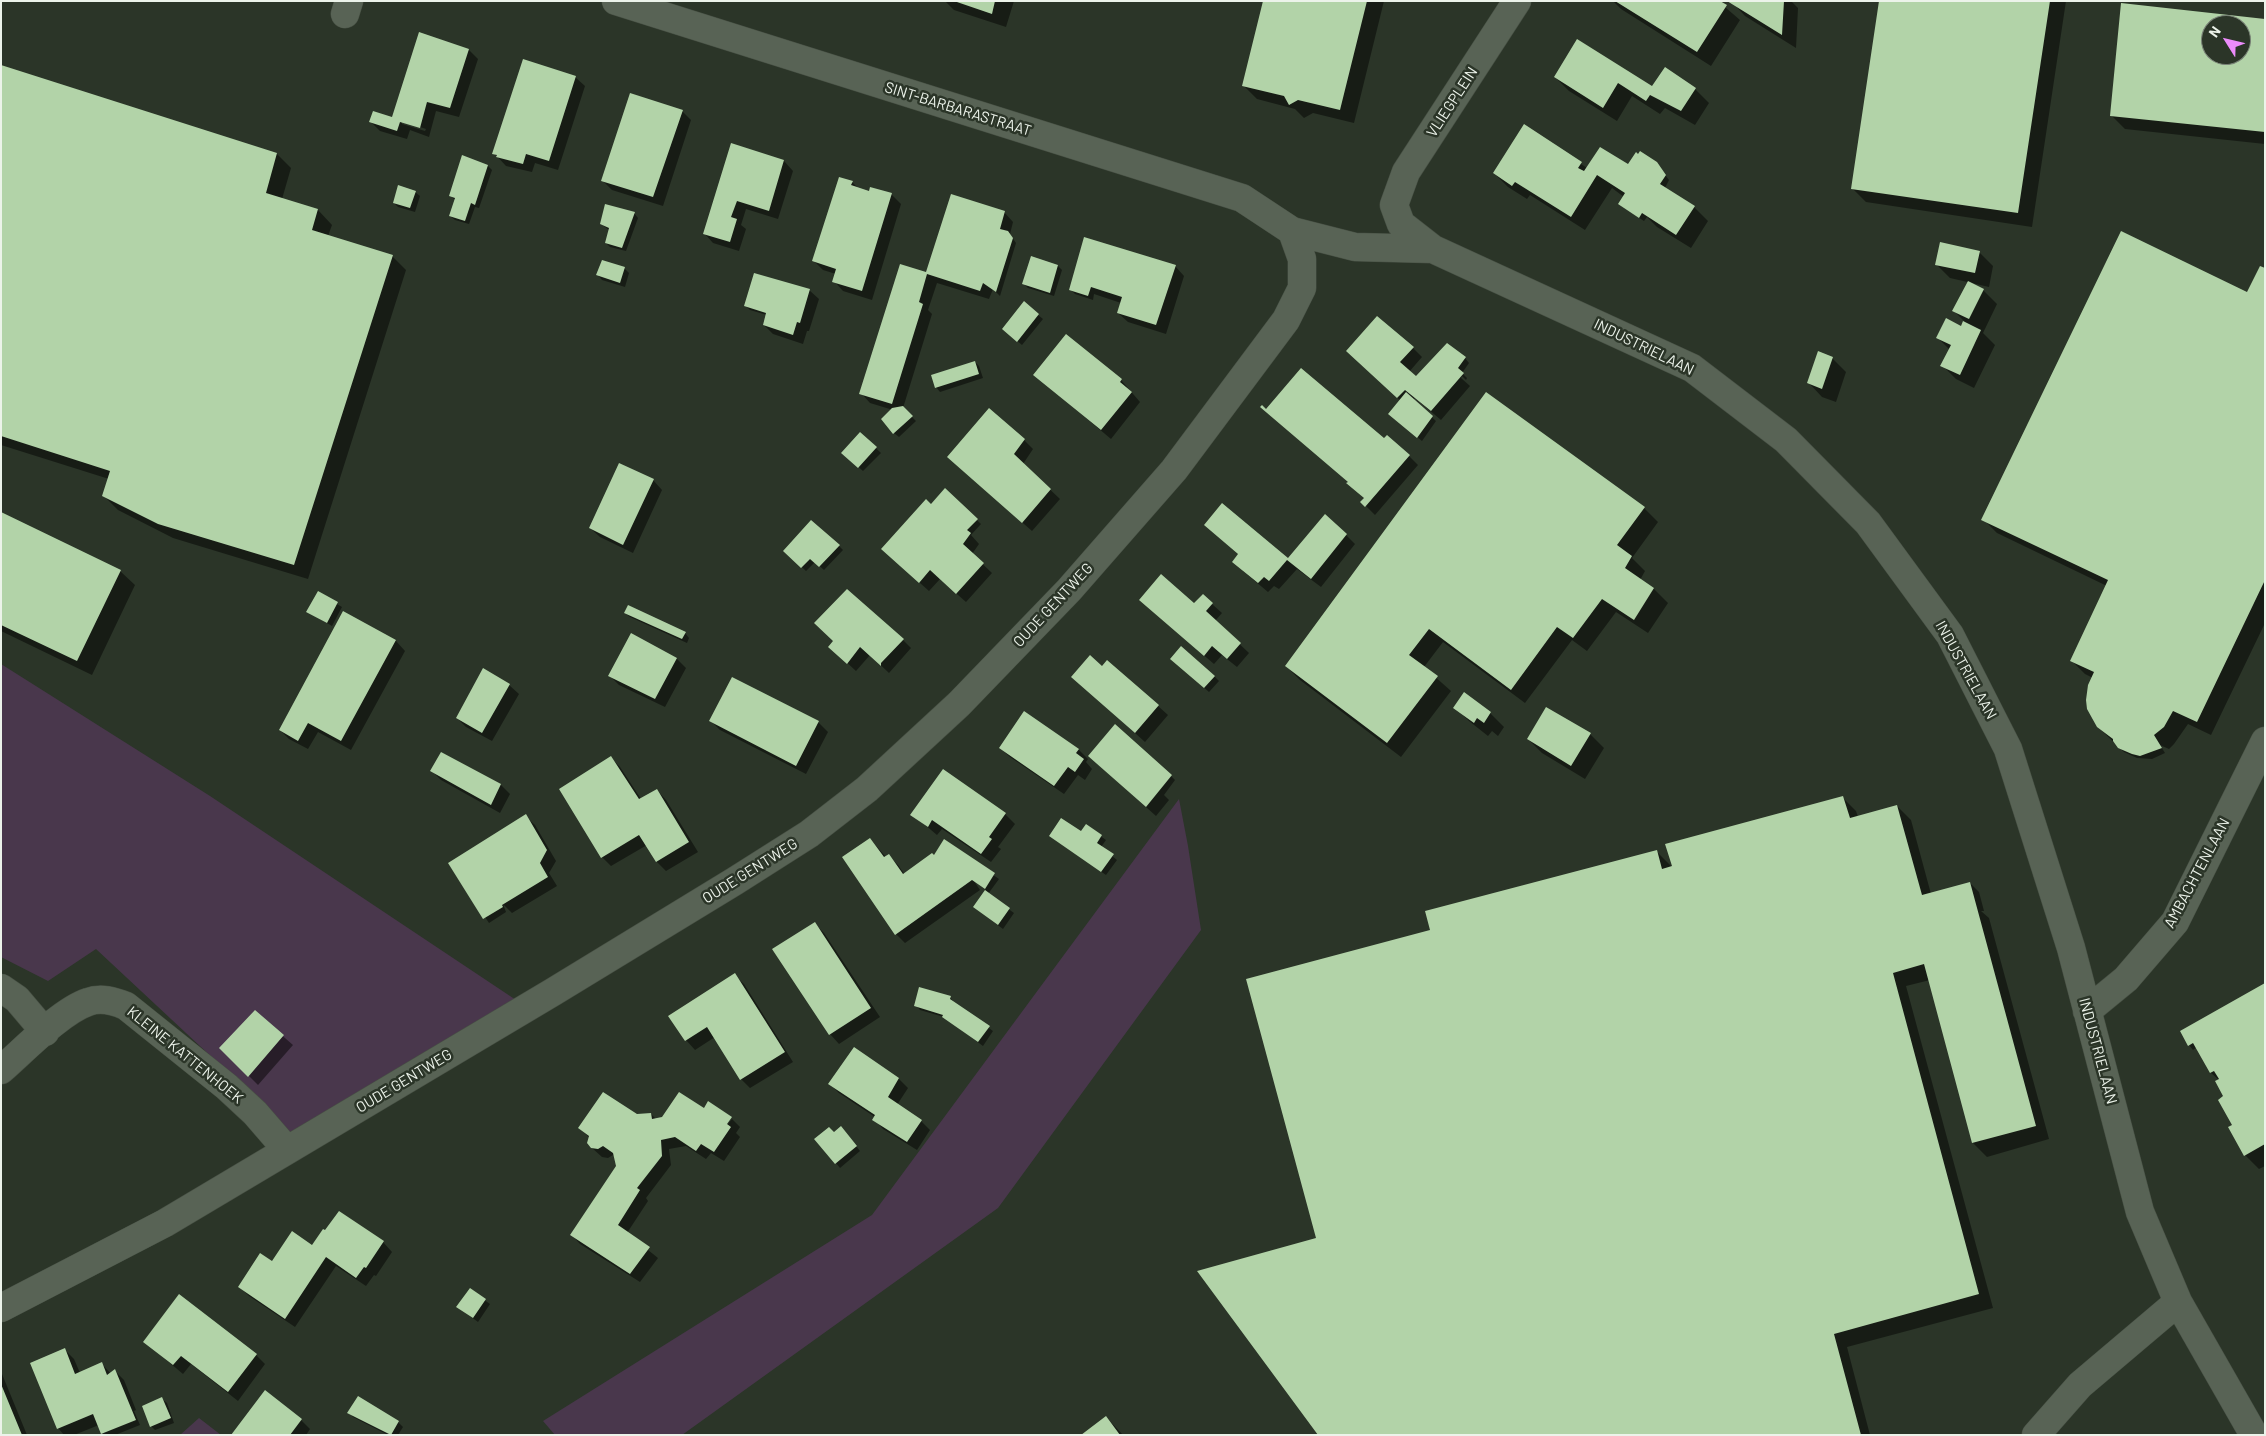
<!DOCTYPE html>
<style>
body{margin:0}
#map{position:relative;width:2266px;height:1436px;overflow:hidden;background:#2b3528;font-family:Barlow,sans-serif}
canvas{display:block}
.frame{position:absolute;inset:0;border:2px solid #ecf3ea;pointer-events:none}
.north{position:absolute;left:2201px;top:15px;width:50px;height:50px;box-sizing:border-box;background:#2b3528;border:1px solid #788176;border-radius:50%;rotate:306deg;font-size:14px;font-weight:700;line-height:20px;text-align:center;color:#ecf3ea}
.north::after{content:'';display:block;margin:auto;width:18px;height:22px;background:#ec8cfb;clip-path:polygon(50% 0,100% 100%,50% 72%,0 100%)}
</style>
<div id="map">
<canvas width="2266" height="1436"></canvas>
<div class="frame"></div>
<div class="north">N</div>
</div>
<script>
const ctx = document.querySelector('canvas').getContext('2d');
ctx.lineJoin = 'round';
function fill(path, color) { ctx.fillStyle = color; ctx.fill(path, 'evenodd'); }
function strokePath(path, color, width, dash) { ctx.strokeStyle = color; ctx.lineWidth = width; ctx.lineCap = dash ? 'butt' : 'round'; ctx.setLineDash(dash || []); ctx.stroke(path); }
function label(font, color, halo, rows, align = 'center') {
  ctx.font = font + ' Barlow,sans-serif'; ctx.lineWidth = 5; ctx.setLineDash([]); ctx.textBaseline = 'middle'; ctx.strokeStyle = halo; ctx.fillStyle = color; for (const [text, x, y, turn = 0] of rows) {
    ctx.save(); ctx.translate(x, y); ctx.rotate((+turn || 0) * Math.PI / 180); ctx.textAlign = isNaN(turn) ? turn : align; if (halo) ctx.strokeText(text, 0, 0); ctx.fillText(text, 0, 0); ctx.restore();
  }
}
fill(new Path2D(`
 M1,664L210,796L516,1000L293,1137L216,1061L96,949L48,981L1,957Z
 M1179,799L1188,846L1201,930L998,1208L682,1435H555L543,1421L872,1215Z
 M199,1418L221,1435H180Z`), '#49374c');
fill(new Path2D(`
 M945,1H1014L1006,27L954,10Z
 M1264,1H1384L1354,123L1313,113L1304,118L1295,109L1257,99L1243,85Z
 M1613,1H1718L1740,20L1711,66L1621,9Z
 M1731,1H1791L1798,8L1796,48L1745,16Z
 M1880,1H2066L2032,227L1866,202L1852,188Z
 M2122,5L2265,20V144L2125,129L2111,115ZM2211,25H2241V55H2211Z
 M1578,40L1652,88L1695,89L1709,103L1695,125L1665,108L1660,114L1632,96L1617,121L1569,91L1555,77Z
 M469,50L478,59L459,117L436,111L429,137L410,130L407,139L380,131L371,122L393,118ZM402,121L426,129L425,131L402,124Z
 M1,66L277,154L291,168L282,199L318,210L332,225L328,236L392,256L406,270L308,579L173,538L118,510L104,496L109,479L1,445Z
 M575,77L585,86L558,170L535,163L532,172L506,166L494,153Z
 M682,111L691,120L663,206L612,190L602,180Z
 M1524,126L1587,168L1628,166L1638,156L1656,163L1669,180L1665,188L1694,207L1708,221L1691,248L1657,227L1647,217L1644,221L1624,208L1620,204L1624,197L1612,188L1585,230L1530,195L1527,199L1508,187L1494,173Z
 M732,145L784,161L793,171L778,219L746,209L741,225L746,229L739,251L713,243L704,233Z
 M488,166L492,170L479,208L475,207L469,224L455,220L450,216L455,200L450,195Z
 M852,182L859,189L870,193L871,188L892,195L901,204L872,300L843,291L834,281L836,274L823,270L814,261Z
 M415,192L420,196L415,212L398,207L394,203Z
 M1004,212L1013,222L1010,234L1016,243L1000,296L993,289L989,299L937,283L928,310L932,314L903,408L916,421L899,437L894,433L893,410L870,403L861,393L901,266L927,274Z
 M634,213L638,218L626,251L610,247L606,243L609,230L601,224Z
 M1979,252L1993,266L1989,287L1950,278L1936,264Z
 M1031,258L1058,266L1062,270L1054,296L1028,288L1023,283Z
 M603,261L625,269L629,273L625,287L602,280L598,275Z
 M1175,266L1184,276L1166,334L1128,322L1118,313L1121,303L1094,294L1093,300L1075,294L1071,290Z
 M2265,269V623L2211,735L2188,724L2174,744L2169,749L2160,745L2165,753L2152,759L2137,758L2124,752L2098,727L2093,678L2085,674L2071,660L2107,586L1997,533L1983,519L2248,294Z
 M809,290L819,299L809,331H807L803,344L773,334L764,325L767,315L750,310L746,306Z
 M1983,290L1997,304L1983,333L1995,345L1974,388L1956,379L1942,365L1950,350L1937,337L1962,328L1965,322L1954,311Z
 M1038,315L1043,319L1022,345L1008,333Z
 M1066,336L1121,380L1140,402L1111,439L1035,375Z
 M1413,348L1422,357L1409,372L1416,377L1465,358L1469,363L1462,373L1467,378L1466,380L1462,376L1461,378L1470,386L1441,420L1415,398L1413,400L1436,421L1422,441L1394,418L1401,401L1357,361Z
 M1832,358L1846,372L1836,402L1822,397L1808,382Z
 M975,362L979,366L983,378L940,392L936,387Z
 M860,433L881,453L863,471L843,453Z
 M1384,439L1409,456L1418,465L1375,515L1362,502L1365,499L1348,483Z
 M1024,440L1033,449L1023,464L1060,499L1032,531L958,466Z
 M653,480L662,490L633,553L600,537L590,528Z
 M945,490L981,524L971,535L979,544L972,554L992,573L966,602L940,579L929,591L892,558L931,505Z
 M1644,508L1658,522L1632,558L1645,571L1640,580L1654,589L1668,603L1648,633L1616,612L1587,651L1572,640L1525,703L1443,642L1424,667L1451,691L1401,757L1300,680L1286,666Z
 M1,514L120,571L135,585L92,675L1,631Z
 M1205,525L1288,560L1346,535L1355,544L1321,587L1297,569L1279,589L1274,586L1268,592L1243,571L1239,555Z
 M839,546L843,550L824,570L815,562L806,571L785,551Z
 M318,593L342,607L332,626L308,612Z
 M1203,596L1222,613L1215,621L1249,653L1237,667L1222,655L1214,664L1150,609L1195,605Z
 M344,613L396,641L405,651L351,750L318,732L308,749L289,739L280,730Z
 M625,613L685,633L689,638L687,643L630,617Z
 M902,639L911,648L889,673L870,655L856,671L830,647Z
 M677,659L686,668L665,707L619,685L609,675Z
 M1176,663L1214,676L1219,681L1209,692Z
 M1102,668L1158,706L1168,715L1145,742L1073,677Z
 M733,678L819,723L828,732L806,774L720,730L711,721Z
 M509,685L519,694L492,741L466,727L457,718Z
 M1455,707L1490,713L1504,727L1498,736L1492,731L1488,736L1469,721Z
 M1024,713L1079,750L1088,759L1086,762L1092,769L1085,780L1078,775L1064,794L1010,757L1000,748Z
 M1590,734L1604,748L1585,779L1542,753L1528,739Z
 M441,753L501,785L510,794L500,813L441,780L432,771Z
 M611,758L620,767L641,799L657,790L666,800L698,852L666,871L657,862L647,845L611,866L602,857Z
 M1099,765L1171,776L1175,780L1164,795L1169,800L1156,816Z
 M943,771L1005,814L1015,824L998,847L1001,849L991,862L942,829L937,835L912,814Z
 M1842,797L1856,811L1858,817L1897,806L1911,820L1931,894L1970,883L1979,892L1984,911H1981L1989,918L2049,1139L1987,1157L1973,1143L1930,980L1906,986L1993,1308L1847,1347L1870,1435H1320L1317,1239L1432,931L1656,851L1673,868Z
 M525,816L535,825L556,861L549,873L557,886L512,913L503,904L506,912L489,923L449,863Z
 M1086,826L1106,840L1101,847L1117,860L1106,875L1055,840L1081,833Z
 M870,839L886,857L888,855L898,865L905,875L934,856L944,841L999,879L988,894L1014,913L1003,929L979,911L974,907L986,890L974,881L980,890L905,943L896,934Z
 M814,923L824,933L880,1017L839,1044L830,1034Z
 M734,975L744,984L793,1062L750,1088L741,1079L715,1037L695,1050L686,1040Z
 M2265,985V1166L2259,1169L2245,1155L2219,1080L2211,1073L2197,1047L2193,1050L2189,1045Z
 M950,997L954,1003L993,1031L983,1046L944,1017L920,1010L916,1005Z
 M255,1012L293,1045L258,1085L221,1048Z
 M898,1078L908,1088L897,1105L921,1121L930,1130L917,1150L883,1129L874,1119L875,1117L839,1093L830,1084Z
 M704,1110L729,1118L724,1129L732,1119L740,1127L736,1133L740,1137L724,1161L711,1153L706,1159L686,1146L669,1149L671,1165L646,1198L648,1201L627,1233L658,1258L640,1282L580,1244L571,1234L617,1166L615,1156L613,1155L608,1158L602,1157L592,1148L590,1138L579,1128L636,1116L651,1114L656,1119Z
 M845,1132L860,1151L840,1168L836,1163L834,1133Z
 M383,1242L392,1252L376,1276L374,1275L366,1286L336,1266L295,1327L249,1296L240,1287L272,1263L312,1246Z
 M470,1290L490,1304L478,1322L458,1307Z
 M145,1342L256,1355L265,1364L238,1401L191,1364L183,1374Z
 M65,1350L74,1359L80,1373L102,1364L111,1374L115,1371L124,1380L136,1410L134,1411L140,1425L115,1435H104L99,1425L74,1435H64L58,1428Z
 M1,1374H2L27,1435H1Z
 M358,1398L398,1422L403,1427L398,1435H388L353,1417L349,1412Z
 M162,1399L167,1403L174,1423L155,1430L151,1426Z
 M1106,1417L1123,1435H1083Z
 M301,1420L310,1429L306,1435H232Z`), '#0007');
fill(new Path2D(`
 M954,1H995L992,14Z
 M1263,1H1367L1340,110L1298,100L1289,105L1284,96L1242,86Z
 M1615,1H1720L1727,5L1697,52Z
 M1727,1H1784L1782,35Z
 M1879,1H2050L2018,213L1851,189Z
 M2121,3L2265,19V132L2110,116ZM2211,25H2241V55H2211Z
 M419,32L469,49L450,108L427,102L420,128L400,122L397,131L369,122L373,111L392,117Z
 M1577,39L1652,86L1665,67L1696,88L1681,111L1650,95L1646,101L1618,83L1603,108L1554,77Z
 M523,59L576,76L549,161L526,154L523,164L496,157L497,155L492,154Z
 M1,65L277,153L266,193L318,209L312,230L393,255L294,565L158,524L102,496L110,471L1,436Z
 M630,93L683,110L653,197L601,181Z
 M1524,124L1582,162L1578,168L1584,171L1600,147L1628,164L1636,152L1638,154L1640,151L1657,162L1666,175L1660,184L1695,206L1676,235L1642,213L1639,218L1618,204L1625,193L1597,175L1571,217L1515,182L1512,186L1493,173Z
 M731,143L784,160L769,211L737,201L731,217L737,219L730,242L703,234Z
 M462,155L488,165L475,205L471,203L465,221L449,216L455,198L449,196Z
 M839,177L853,181L851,185L869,191L870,187L892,193L862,291L832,282L836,269L812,261Z
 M398,185L416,191L410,208L393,203Z
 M951,194L1005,211L1000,229L1008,231L1013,238L996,292L983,283L980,291L927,274L919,302L923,304L892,404L859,394L900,264L926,272Z
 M605,204L635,212L622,248L605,243L609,228L600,224Z
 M2121,231L2247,292L2260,266L2265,268V580L2197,722L2173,711L2164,727L2154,735L2162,748L2140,756L2132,754L2118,748L2113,741V739L2097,727L2087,709L2086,700L2088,685L2094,672L2070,661L2108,580L1981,520Z
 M1084,237L1176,265L1156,325L1117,313L1122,297L1091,287L1088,296L1069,290Z
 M1940,242L1980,251L1975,273L1935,265Z
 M1031,256L1058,265L1050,293L1022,284Z
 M602,260L625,267L620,283L596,275Z
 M754,273L810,289L800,323L797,322L793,335L763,325L766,313L744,306Z
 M1968,281L1984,289L1969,319L1952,311Z
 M1024,301L1039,314L1017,342L1002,329Z
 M1377,316L1414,347L1400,362L1416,376L1447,343L1466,357L1458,368L1464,373L1431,411L1405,390L1397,398L1346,351Z
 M1946,318L1961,326L1963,321L1981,330L1960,375L1940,366L1951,345L1936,338Z
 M1066,334L1122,379L1120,382L1132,392L1101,430L1033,375Z
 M1818,351L1833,357L1822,389L1807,383Z
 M975,361L979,374L935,388L931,375Z
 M1301,368L1384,438L1387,435L1410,455L1365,507L1360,502L1364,498L1346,483L1348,482L1260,407L1262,405L1266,409Z
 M1406,392L1433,416L1417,438L1388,414Z
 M1486,392L1645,507L1617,545L1632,556L1625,568L1654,588L1634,620L1602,599L1573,638L1557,627L1511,690L1429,629L1409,655L1438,676L1387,743L1285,666Z
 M903,406L913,416L893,434L881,419L892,408Z
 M989,408L1025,439L1014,454L1051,489L1022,523L947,457Z
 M860,432L877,447L858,468L841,453Z
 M619,463L654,479L623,545L589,528Z
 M945,488L978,519L967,530L971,533L963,544L984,563L956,594L930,570L919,583L881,549L926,499L931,504Z
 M1222,503L1288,558L1325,514L1347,534L1311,579L1287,560L1269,581L1264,577L1258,583L1232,562L1238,554L1204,525Z
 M1,512L121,570L77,661L1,625Z
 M811,520L840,545L819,567L810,559L801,568L783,551Z
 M1161,574L1194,603L1203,594L1213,603L1206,611L1241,643L1227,659L1212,646L1204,656L1139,600Z
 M847,589L904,639L881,663V666L860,647L847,664L828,647L833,641L814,623Z
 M318,591L338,602L327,623L306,612Z
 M628,605L686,632L682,639L624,613Z
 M343,611L396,640L341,741L308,723L298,741L279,730Z
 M631,633L677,658L655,699L608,676Z
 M1181,646L1215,676L1204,688L1170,659Z
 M1090,655L1102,666L1107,660L1159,705L1135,733L1071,677Z
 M483,668L510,684L482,733L456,718Z
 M732,677L819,721L796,766L709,721Z
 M1464,692L1491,712L1484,723L1477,718L1474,723L1453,708Z
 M1546,707L1591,733L1571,766L1527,739Z
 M1024,711L1079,749L1076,753L1084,759L1075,772L1068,767L1054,786L999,748Z
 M1115,724L1172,775L1146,807L1088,756Z
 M441,752L501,784L491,805L430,771Z
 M611,756L639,799L657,789L689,842L656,862L639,835L601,858L559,789Z
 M943,769L1006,813L989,837L992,839L981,854L932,820L928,827L910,815Z
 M1843,796L1850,818L1897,805L1922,895L1970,882L2036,1126L1972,1143L1924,964L1893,973L1979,1294L1834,1334L1861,1435H1318L1197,1271L1316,1238L1246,979L1430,930L1425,911L1657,850L1662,869L1672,866L1665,844Z
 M526,814L547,850L540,863L548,877L502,905L503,907L483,919L448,863Z
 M1061,818L1081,831L1086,824L1102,835L1097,843L1114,854L1101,872L1049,836Z
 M870,838L884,857L889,854L903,874L932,853L934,855L944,839L995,873L985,889L972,880L895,935L842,857Z
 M985,890L1010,908L998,925L973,907Z
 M815,922L871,1008L829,1035L772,949Z
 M735,973L785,1052L740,1080L707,1027L685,1041L668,1016Z
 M2265,983V1144L2244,1156L2228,1127L2232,1125L2218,1100L2223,1096L2215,1081L2219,1079L2214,1071L2210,1073L2193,1043L2188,1046L2180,1031Z
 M919,987L951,996L950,999L990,1026L978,1042L942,1017L943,1015L914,1006Z
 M255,1010L284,1035L248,1077L219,1048Z
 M854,1047L899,1078L888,1097L922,1120L907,1142L872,1120L875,1115L828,1084Z
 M603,1092L637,1114L651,1113L652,1119L662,1117L679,1092L704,1108L708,1101L732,1117L727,1124L731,1127L714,1152L701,1144L696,1151L675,1137L661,1140L662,1156L637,1188L640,1190L618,1225L650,1247L630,1274L570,1235L616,1166L613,1153L603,1146L598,1149L591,1148L587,1143L589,1136L578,1128Z
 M841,1126L857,1146L835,1164L814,1139L829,1127L834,1132Z
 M339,1211L384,1241L366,1268L364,1267L356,1278L326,1257L285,1319L238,1287L260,1253L272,1261L292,1231L312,1245L323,1229L325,1230Z
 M470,1288L486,1299L473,1318L456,1307Z
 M179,1294L257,1354L228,1392L181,1356L173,1365L143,1342Z
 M65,1348L75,1374L102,1362L107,1375L115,1369L136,1420L101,1434L93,1414L57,1429L30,1363Z
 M1,1384L22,1435H1Z
 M265,1390L302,1419L290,1435H231Z
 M358,1396L399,1421L391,1435L347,1413Z
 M162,1397L171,1418L150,1427L142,1406Z
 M1106,1416L1120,1435H1081Z`), '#b2d3a8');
const minor = new Path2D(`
 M616,1L1242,198L1292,231L1355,247L1433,249
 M1517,1L1406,172L1394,205L1401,224L1433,249L1692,368L1786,440L1868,523L1950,635L2008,749L2071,948L2140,1212L2178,1302L2254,1435
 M345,14L349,1
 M1,988L17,999L45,1032
 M2087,1011L2126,979L2175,922L2265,741
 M1,1070C23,1051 61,1011 88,1002C101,997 114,1001 126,1006L227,1087L255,1113L287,1150
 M1,1308L165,1223L553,992L735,881L809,834L867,789L959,704L1069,590L1174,470L1286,320L1302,288V259L1292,231
 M2036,1435L2080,1385L2178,1302`);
strokePath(minor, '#475044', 29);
strokePath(minor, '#586355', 28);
label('15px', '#ecf3ea', '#2b3528', [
 ["VLIEGPLEIN",1452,102,-57],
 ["SINT-BARBARASTRAAT",958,109,17],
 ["INDUSTRIELAAN",1644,347,26],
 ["OUDE GENTWEG",1053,605,-47],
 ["INDUSTRIELAAN",1966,670,61],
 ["OUDE GENTWEG",750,871,-32],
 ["AMBACHTENLAAN",2197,873,-62],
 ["INDUSTRIELAAN",2098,1051,75],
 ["KLEINE KATTENHOEK",185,1055,39],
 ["OUDE GENTWEG",404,1081,-31]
]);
</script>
